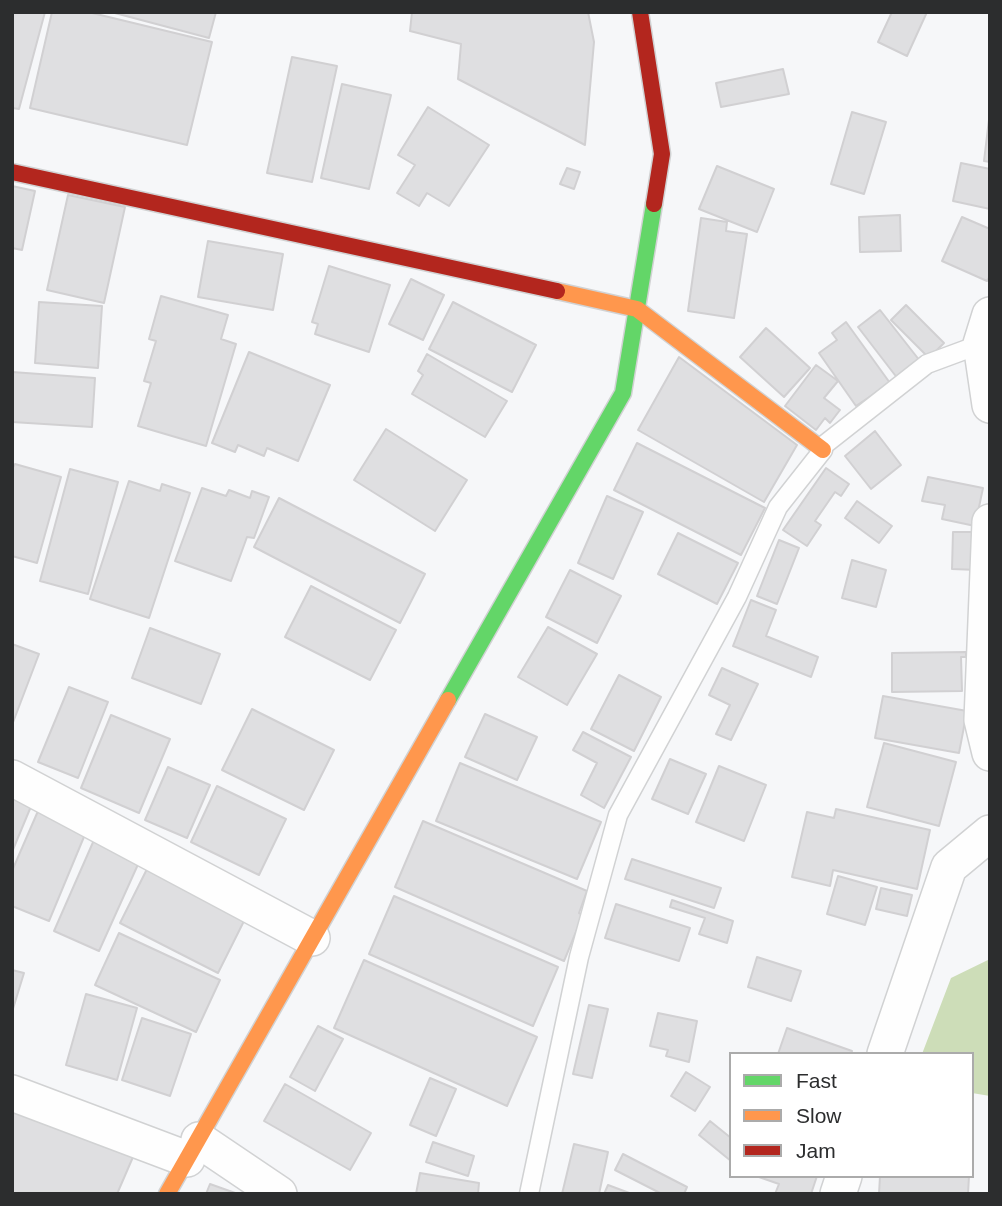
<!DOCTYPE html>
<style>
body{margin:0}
#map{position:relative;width:1002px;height:1206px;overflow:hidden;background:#f6f7f9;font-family:Arial,sans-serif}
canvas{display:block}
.frame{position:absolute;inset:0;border:14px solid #2c2d2e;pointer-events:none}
.legend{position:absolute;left:729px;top:1052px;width:245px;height:126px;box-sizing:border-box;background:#fff;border:2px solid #ababab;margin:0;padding:9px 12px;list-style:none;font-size:21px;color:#2c2d2e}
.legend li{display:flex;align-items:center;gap:14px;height:35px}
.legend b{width:35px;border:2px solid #ababab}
</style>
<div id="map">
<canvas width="1002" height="1206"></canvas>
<div class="frame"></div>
<ul class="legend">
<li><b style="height:9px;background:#63d668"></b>Fast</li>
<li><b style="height:9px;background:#ff974d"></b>Slow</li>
<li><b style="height:9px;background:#b3261e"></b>Jam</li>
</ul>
</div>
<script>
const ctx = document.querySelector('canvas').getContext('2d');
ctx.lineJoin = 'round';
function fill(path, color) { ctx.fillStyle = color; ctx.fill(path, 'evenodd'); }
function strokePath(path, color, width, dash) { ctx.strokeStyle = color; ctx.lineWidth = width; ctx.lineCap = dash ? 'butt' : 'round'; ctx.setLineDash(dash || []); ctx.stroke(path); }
fill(new Path2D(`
 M990,959V1096L972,1093V1054H922L951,978Z`), '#cdddb8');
const building = new Path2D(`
 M12,12H45L19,109L12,108Z
 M52,12H88L212,42L187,145L30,108Z
 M111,12H216L209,38Z
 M412,12H588L594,42L585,145L458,79L461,44L410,31Z
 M892,12H927L907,56L878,42Z
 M292,57L337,66L312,182L267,173Z
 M783,69L789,94L721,107L716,83Z
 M342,84L391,95L369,189L321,178Z
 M428,107L489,145L449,206L427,193L419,206L397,193L415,165L398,155Z
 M990,111V162L984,161Z
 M852,112L886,122L864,194L831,184Z
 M961,163L990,169V209L953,201Z
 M717,166L774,189L757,232L699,209Z
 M567,168L580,172L574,189L560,184Z
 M12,186L35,191L22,250L12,248Z
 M68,195L125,207L104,303L47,290Z
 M900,215L901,251L860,252L859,217Z
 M962,217L990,229V276L987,281L942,261Z
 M701,218L727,222L726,231L747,234L734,318L688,311Z
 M208,241L283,254L273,310L198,297Z
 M329,266L390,285L369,352L315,334L318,324L312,322Z
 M411,279L444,295L423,340L389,324Z
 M161,296L228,315L221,339L236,344L206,446L138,426L151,383L144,381L156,341L149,339Z
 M39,302L102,306L98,368L35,363Z
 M453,302L536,345L512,392L429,349Z
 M906,305L944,343L929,358L891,320Z
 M880,310L920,361L898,379L858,327Z
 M846,322L890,383L856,406L819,353L837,340L832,333Z
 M766,328L810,368L784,397L740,357Z
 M249,352L330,385L298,461L267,448L264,456L238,445L235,452L212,443Z
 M427,354L507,401L485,437L412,394L423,375L418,371Z
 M679,357L797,445L764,502L638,430Z
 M816,365L838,381L824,398L840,410L830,423L825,418L816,430L785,406Z
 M12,372L95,378L92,427L12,422Z
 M386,429L467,480L435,531L354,480Z
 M875,431L901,465L871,489L845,456Z
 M637,443L765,508L741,555L614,490Z
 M15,464L61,477L37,563L12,556V469Z
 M826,468L849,484L841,496L835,492L815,521L821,525L807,546L783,530Z
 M70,469L118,482L88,594L40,581Z
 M928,477L983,488L975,526L942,519L945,505L922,501Z
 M129,481L160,491L162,484L190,493L149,618L90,599Z
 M202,488L226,496L229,490L250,498L252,491L269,497L254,538L247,537L231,581L175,561Z
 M607,496L643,512L613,579L578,563Z
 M279,498L425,574L400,623L254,547Z
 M857,501L892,526L879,543L845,518Z
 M953,532H979L978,570L952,569Z
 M678,533L738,563L717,604L658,574Z
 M779,540L799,548L777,604L757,596Z
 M852,560L886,570L876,607L842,598Z
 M570,570L621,596L597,643L546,617Z
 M311,586L396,630L370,680L285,637Z
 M751,600L776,610L766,636L818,657L811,677L733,646Z
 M548,627L597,654L567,705L518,677Z
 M150,628L220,654L201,704L132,678Z
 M12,644L39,654L12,725Z
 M966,652V657H961L962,691L892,692V653Z
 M722,668L758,684L731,740L716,734L730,705L709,695Z
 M619,675L661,697L634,751L591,729Z
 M69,687L108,702L78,778L38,762Z
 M883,696L967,711L959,753L875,738Z
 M252,709L334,750L304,810L222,770Z
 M485,714L537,737L517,780L465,757Z
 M111,715L170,739L139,813L81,788Z
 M583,732L631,757L604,808L581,795L597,763L573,750Z
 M884,743L956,762L939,826L867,807Z
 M670,759L706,774L688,814L652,799Z
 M460,763L601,822L577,879L436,821Z
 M719,766L766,785L744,841L696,822Z
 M168,767L210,785L187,838L145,820Z
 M217,786L286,819L259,875L191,842Z
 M12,795L32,804L12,852Z
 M836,809L930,830L917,889L833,870L830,886L792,877L807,812L834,818Z
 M38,811L86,832L49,921L12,906V871Z
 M423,821L587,891L579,913L583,915L564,961L395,887Z
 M94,840L140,860L99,951L54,931Z
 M632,859L721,888L714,908L625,879Z
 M148,867L246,917L218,973L120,923Z
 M838,876L877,887L865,925L827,914Z
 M881,888L912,895L907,916L876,909Z
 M394,896L558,967L533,1026L369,954Z
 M672,900L733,921L727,943L699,934L705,918L670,907Z
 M616,904L690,928L679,961L605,938Z
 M119,933L220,980L196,1032L95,985Z
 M757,957L801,971L791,1001L748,987Z
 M364,960L537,1037L507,1106L334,1028Z
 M12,970L24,973L12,1012Z
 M86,994L137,1008L117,1080L66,1065Z
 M589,1005L608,1009L592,1078L573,1074Z
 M658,1013L697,1021L689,1062L666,1056L668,1050L650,1046Z
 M142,1018L191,1034L170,1096L122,1080Z
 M318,1026L343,1039L315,1091L290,1077Z
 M787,1028L852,1051L851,1054H778Z
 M686,1072L710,1087L695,1111L671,1096Z
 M430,1078L456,1089L436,1136L410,1125Z
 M285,1084L371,1133L350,1170L264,1121Z
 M12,1106L133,1157L117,1194H12Z
 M710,1121L731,1138V1161L699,1135Z
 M433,1142L474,1156L468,1176L426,1162Z
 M574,1144L608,1152L599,1194H562Z
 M623,1154L687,1187L684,1194H662L615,1170Z
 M420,1173L479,1183L478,1194H416Z
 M756,1176H817L811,1194H775L779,1184Z
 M880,1176H969L968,1194H879Z
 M210,1184L238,1194H206Z
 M608,1185L632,1194H604Z`);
fill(building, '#dfdfe1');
strokePath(building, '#d1d0d2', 2);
const lane = new Path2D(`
 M529,1194L579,957L618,815L737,597L778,507L823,450L824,445L927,364L981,344`);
const street = new Path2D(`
 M990,315L981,344L990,405
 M990,522L982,720L990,753
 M12,778L312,938
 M885,1054L949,867L990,833
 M12,1093L187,1159
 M199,1140L279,1194
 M838,1194L844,1176`);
const fast = new Path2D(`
 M448,700L623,393L654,204`);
const slow = new Path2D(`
 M557,291L637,309L823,450
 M167,1194L448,700`);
const jam = new Path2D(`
 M640,12L662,154L654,204
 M12,172L557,291`);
strokePath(lane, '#d1d2d3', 21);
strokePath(street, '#d1d2d3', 38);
strokePath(fast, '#d1d2d3', 19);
strokePath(slow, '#d1d2d3', 19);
strokePath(jam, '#d1d2d3', 19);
strokePath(lane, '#fefefe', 18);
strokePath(street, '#fefefe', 35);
strokePath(fast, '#63d668', 16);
strokePath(slow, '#ff974d', 16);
strokePath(jam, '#b3261e', 16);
</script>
